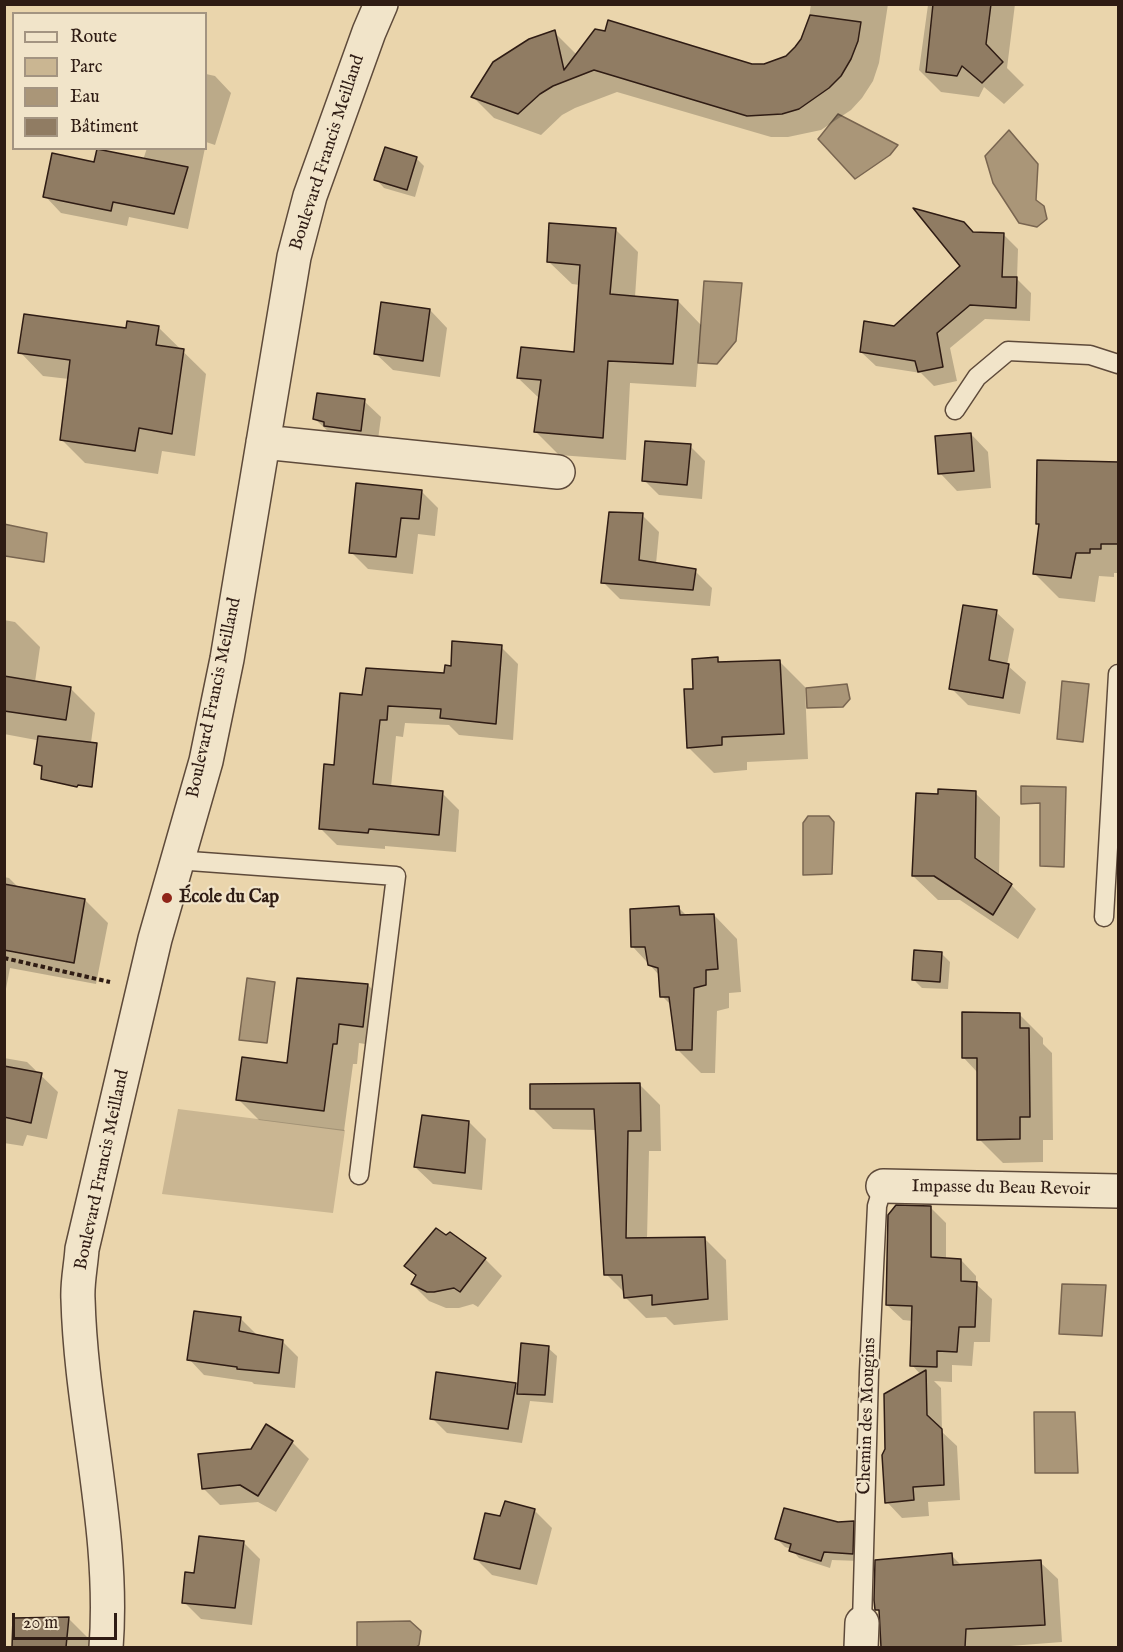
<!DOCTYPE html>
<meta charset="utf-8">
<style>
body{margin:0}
#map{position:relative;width:1123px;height:1652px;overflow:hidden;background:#ead5ac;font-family:"IM FELL English",serif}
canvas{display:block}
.frame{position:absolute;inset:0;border:6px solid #2f1c14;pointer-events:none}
.legend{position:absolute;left:12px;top:12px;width:195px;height:138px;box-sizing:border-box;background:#f1e4c9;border:2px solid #a39481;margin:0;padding:8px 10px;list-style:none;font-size:18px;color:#2f1c14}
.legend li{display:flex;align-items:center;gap:12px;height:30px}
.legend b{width:30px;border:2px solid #a39481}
.scale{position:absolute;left:12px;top:1613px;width:105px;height:27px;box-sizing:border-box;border:3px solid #2f1c14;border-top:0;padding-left:8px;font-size:18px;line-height:21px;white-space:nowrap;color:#2f1c14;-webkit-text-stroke:4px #f1e4c9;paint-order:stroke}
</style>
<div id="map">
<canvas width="1123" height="1652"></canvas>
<div class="frame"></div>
<ul class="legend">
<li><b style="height:8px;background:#f1e4c9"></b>Route</li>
<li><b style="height:16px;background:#cab692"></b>Parc</li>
<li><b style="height:16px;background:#aa9678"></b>Eau</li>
<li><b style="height:16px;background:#907c63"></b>Bâtiment</li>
</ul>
<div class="scale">20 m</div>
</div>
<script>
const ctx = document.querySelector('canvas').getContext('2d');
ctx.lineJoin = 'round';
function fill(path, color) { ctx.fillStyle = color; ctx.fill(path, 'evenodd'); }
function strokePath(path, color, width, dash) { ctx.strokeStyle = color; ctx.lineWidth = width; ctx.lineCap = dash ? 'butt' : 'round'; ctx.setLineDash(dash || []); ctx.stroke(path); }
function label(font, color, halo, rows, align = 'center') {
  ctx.font = font + ' "IM FELL English",serif'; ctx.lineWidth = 4.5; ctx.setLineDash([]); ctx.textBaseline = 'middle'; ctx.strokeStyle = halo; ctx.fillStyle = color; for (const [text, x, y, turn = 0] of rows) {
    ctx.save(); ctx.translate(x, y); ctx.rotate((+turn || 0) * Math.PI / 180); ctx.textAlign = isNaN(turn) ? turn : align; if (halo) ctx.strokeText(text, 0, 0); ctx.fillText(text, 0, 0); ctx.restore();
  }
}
fill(new Path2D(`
 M178,1109L345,1130L333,1213L162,1194Z`), '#cab692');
const water = new Path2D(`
 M838,114L898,145L890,155L855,179L818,139Z
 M1009,130L1038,164L1036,200L1044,206L1047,219L1037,227L1019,223L993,183L985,156Z
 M704,281L742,283L736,341L717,364L698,363Z
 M4,524L47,533L44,562L5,556Z
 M1062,681L1089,684L1083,742L1057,739Z
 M847,684L850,699L843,707L807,708L806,688Z
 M1021,786L1066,787L1064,867L1040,866V803L1021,804Z
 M808,816H829L834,822L832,874L803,875V823Z
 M247,978L275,982L267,1043L239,1040Z
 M1062,1284L1106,1285L1102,1336L1059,1334Z
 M1034,1412H1075L1078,1473H1035Z
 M410,1621L421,1631L419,1645L416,1647H357V1622Z`);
fill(water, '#aa9678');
strokePath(water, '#796550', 1.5);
fill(new Path2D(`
 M811,4H888L879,63L873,81L862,98L851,110L821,130L788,137H771L617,92L575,108L562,115L541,135L494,118L473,97L554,32L577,55L764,66L787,57L803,40L808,24Z
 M1015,4L1007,68L1024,85L1004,104L984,87L979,97L941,92L919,70L928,5Z
 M206,74L215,76L231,93L215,145L206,142V145Z
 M147,148H205L188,229L129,217L127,226L61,213L45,196L95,164L143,160Z
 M416,158L424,166L415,197L384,188L376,179Z
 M615,229L638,252L635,297L678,301L701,325L696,387L630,383L626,460L559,455L536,432L540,399L518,378L575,353L580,285L572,284L548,261Z
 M973,234L1004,235L1018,249L1017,279L1031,293L1030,321L985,319L950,348L957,381L934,386L921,373L876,366L861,352L894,328L962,266Z
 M430,310L447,328L440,377L393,370L375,353Z
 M158,327L206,374L195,456L162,451L158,474L85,463L61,439L69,379L43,376L20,352L127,330Z
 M364,401L381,417L377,447L332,435L315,419Z
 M971,434L988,452L991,488L957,491L940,473Z
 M690,446L705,461L702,499L659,495L644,480Z
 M1118,463V573H1114V577L1099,576L1095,602L1059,598L1034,573L1040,526L1038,523Z
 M421,491L438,508L435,536L418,534L413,574L368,569L351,552Z
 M642,515L659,532L656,564L695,571L712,588L710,606L620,599L603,582Z
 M996,612L1014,629L1007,665L1026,682L1020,714L968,705L951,688Z
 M4,620L15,622L40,647L35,682L70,688L95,713L90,750L4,734Z
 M501,647L518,664L513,740L459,735L449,725L405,723L403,737L396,736L391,787L442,793L459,810L456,852L385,846V849L337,845L320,828L335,767L364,697L445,675L453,667Z
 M717,659L722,664L780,662L805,687L808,759L747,762V770L714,773L688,747Z
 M975,793L1000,817L999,876L1011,885L1036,909L1018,939L960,900H938L913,876L940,796Z
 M4,877L9,878L19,888L85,900L108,923L96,984L10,968L4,999Z
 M679,908L688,917L714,915L737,939L741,992L729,993V1008L717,1011L715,1073H701L678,1050L672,1006L662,996L660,976L633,947Z
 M941,953L950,962L948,989L922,988L913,979Z
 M368,985L388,1006L383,1047L359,1043L357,1064H353L344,1131L259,1120L238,1099L288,1064Z
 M1019,1014L1043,1038V1044L1052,1053L1053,1140H1043V1162L1003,1163L979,1139L978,1073L963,1057Z
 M4,1058L27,1062L58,1092L47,1139L27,1135L23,1146L4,1143Z
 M639,1084L660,1105L661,1151H649L647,1239H705L726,1260L728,1320L674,1325L666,1317L646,1318L625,1297V1293L606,1274L597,1130L553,1129L532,1108Z
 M469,1122L486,1139L482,1190L433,1184L415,1167Z
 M930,1207L946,1223V1259L961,1260L976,1276V1284L992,1299L990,1342H974L972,1366L952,1365V1382L934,1381L941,1388L942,1432L957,1446L960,1500L928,1502L929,1516L902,1518L887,1502L921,1375L912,1365L913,1321L903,1320L887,1305Z
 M485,1259L502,1276L478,1307L473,1304L459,1308H446L429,1301L412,1284L417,1277L406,1266Z
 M240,1318L256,1334V1336L282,1341L298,1357L295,1388L254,1384L252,1382L204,1375L189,1359Z
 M548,1348L557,1356L553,1403L530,1401L522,1443L447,1433L432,1418L515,1384L519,1389Z
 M292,1442L309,1459L276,1512L258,1502L220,1505L203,1488L252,1450Z
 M535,1511L552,1528L537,1585L492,1575L475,1558L502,1518Z
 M853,1522L861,1530L860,1561L832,1560L830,1568L799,1558L791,1549L785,1547L777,1539L838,1524Z
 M243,1542L260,1559L252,1625L201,1619L184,1602L195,1575Z
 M951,1555L962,1566L1040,1562L1058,1579L1062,1642L984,1648H882L881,1614L876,1609Z
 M69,1619L91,1641L90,1648H9Z`), '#0003');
const building = new Path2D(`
 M933,4H991L986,44L1003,62L982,83L962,66L957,76L926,72Z
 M810,15L861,22L858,41L851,59L841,76L829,88L799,109L782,114L747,116L594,70L553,86L540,94L518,114L471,97L493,62L529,39L555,30L564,70L595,29L605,31L608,20L752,64H764L786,56L795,47L801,39Z
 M385,147L417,157L407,190L374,180Z
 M97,149L188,167L174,214L113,202L111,211L43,197L52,153L94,162Z
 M913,208L964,222L973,232L1004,233L1002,277H1017L1016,308L970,305L937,333L943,367L918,372L915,361L860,352L864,321L894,326L960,266Z
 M549,223L616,228L610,294L678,300L673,364L608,361L603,438L534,432L541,380L517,378L521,347L574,352L580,265L547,262Z
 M381,302L430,309L423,361L374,354Z
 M24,314L126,328L127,321L159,326L156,345L184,349L172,434L139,428L135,451L60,440L70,360L18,353Z
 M317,393L365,399L361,431L324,426V422L313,419Z
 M971,433L974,471L938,474L935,436Z
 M645,441L691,444L687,485L642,481Z
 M1037,460L1119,462V544H1101V549H1090V553H1076L1071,578L1033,574L1039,524H1036Z
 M356,483L422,490L419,519L401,518L396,557L349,553Z
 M609,512L643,513L639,560L696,569L693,590L601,583Z
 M963,605L997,610L989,660L1009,664L1003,698L949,689Z
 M452,641L502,645L496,724L440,718L441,709L388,706L387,720H380L373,784L443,791L439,835L369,829L368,833L319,829L324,764L334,765L340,693L362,695L366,668L444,673L445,665L451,666Z
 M718,657V662L780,660L784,734L722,737V745L687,748L684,689H693L692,659Z
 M4,676L71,687L66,720L4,711Z
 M38,736L97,743L92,787L78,785L77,787L41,779L42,766L34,764Z
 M938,789L976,791L975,858L1012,884L993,915L934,876H912L916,793L938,794Z
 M4,884L85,899L74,963L4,950Z
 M679,906L680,915L714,914L718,969L706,970V985L694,988L692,1050H676L669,997H660L658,968L648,965L645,947H631L630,909Z
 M914,950L942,952L940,982L912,980Z
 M297,978L368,984L363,1027L339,1024L337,1044H333L324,1111L236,1100L242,1057L287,1063Z
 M962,1012L1020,1013V1028H1029L1030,1117H1020V1139L977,1140V1058H962Z
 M4,1066L42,1073L31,1123L4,1117Z
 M640,1083L641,1131H628L626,1238L705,1237L708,1299L652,1305V1295L624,1298L622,1275H604L594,1109H530V1084Z
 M422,1115L469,1121L465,1173L414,1167Z
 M896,1205L931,1206V1257L961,1259V1281L977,1282L975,1327H959L957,1352L937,1351V1367L910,1366L912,1306L886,1305L888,1215Z
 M436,1228L446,1235L450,1232L486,1258L460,1292L454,1288L434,1292H427L411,1284L416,1275L404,1266Z
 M194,1311L241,1317L239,1331L283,1340L279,1373L237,1369V1367L187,1360Z
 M521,1343L549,1346L545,1395L517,1394Z
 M926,1370L927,1415L942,1429L944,1485L913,1487L914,1500L885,1503L882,1455L885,1449L884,1394Z
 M436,1372L516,1383L508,1429L430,1419Z
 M266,1424L293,1441L258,1496L240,1485L202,1489L198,1454L251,1449Z
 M505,1501L535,1509L520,1569L474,1559L485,1513L500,1516Z
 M784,1508L838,1522L854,1521L853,1554L824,1552L821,1561L789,1551L791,1544L775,1539Z
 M199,1536L244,1541L235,1608L182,1603L185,1572L194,1573Z
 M952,1553L953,1565L1041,1560L1045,1625L966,1629L965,1647H881L879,1610H875L874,1600L875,1560Z
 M69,1617L66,1647H12L13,1618Z`);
fill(building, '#907c63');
strokePath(building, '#2f1c14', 1.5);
const service = new Path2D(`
 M955,410L977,377L1008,351L1090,355L1118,364
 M176,860L396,876L359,1175
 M1104,917L1118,674
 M862,1623L869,1372L877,1206L883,1186`);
const minor = new Path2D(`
 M263,442L558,472
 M883,1186L1118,1191
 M106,1648C115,1531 81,1415 78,1299C77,1283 81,1265 82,1249L155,939L206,761L227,659L294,257L310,196L369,32L381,4
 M861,1648L862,1623`);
strokePath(service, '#5e4a3a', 21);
strokePath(minor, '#5e4a3a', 36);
strokePath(new Path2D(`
 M4,958L110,982`), '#2f1c14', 4, [4.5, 3]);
strokePath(service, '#f1e4c9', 18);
strokePath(minor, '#f1e4c9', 33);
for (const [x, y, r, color] of [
 [167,898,6,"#8f2418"]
]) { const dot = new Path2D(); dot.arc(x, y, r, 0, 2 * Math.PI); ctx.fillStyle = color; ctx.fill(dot); strokePath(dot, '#f1e4c9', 2); }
label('18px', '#2f1c14', '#f1e4c9', [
 ["Boulevard Francis Meilland",328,153,-72],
 ["Boulevard Francis Meilland",215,698,-78],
 ["Boulevard Francis Meilland",103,1170,-78],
 ["Impasse du Beau Revoir",1001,1189,1],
 ["Chemin des Mougins",868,1416,-88]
]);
label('bold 18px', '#2f1c14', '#f1e4c9', [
 ["École du Cap",179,898]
], 'left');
</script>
